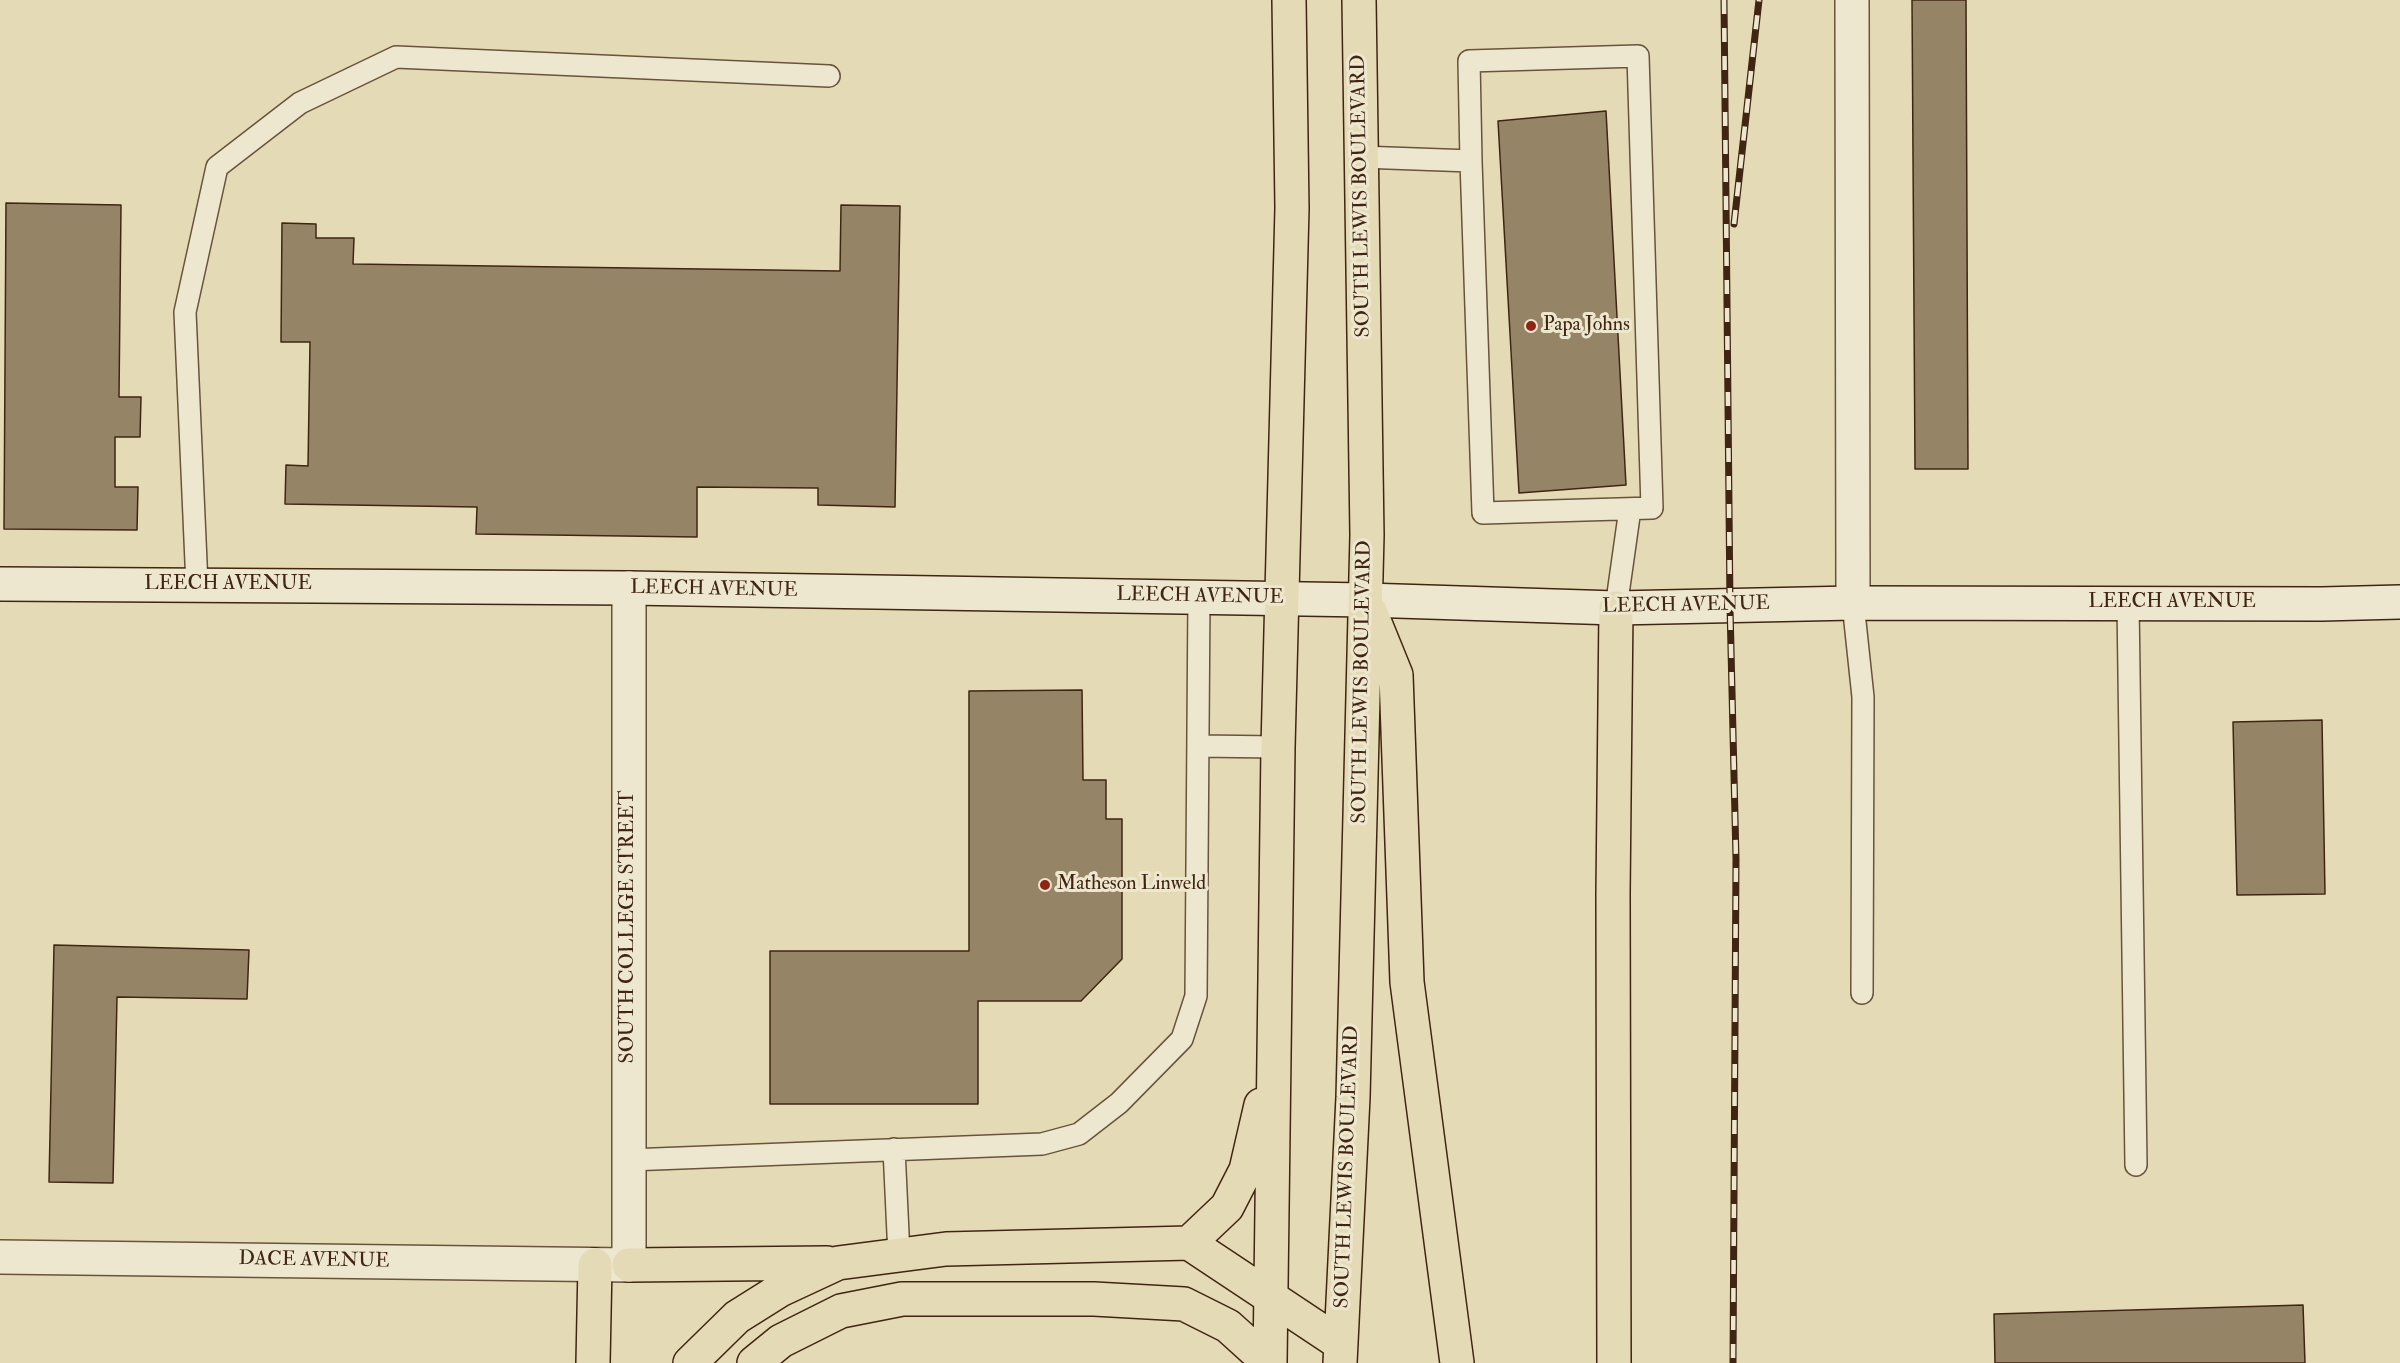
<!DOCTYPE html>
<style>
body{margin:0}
canvas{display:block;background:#e5dab6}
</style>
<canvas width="2400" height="1363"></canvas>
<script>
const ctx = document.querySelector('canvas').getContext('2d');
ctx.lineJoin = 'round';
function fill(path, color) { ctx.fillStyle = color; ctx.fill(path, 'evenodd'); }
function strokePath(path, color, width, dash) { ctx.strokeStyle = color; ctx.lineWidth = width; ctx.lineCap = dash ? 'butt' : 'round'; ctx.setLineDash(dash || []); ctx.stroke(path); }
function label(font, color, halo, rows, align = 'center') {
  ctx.font = font + ' "IM FELL Double Pica",serif'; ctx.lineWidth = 6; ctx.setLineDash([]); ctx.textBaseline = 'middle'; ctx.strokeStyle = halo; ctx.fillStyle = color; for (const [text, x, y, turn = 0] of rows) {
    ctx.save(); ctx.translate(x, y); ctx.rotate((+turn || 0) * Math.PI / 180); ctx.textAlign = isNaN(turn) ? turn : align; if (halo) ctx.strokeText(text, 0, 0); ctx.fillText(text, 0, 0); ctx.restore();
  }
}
const building = new Path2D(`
 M1912,0H1966L1968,469H1915Z
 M1606,111L1626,485L1519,493L1498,121Z
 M6,203L121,205L119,397H141L140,437H115V487H138L137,530L4,529Z
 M841,205L900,206L895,507L818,505V488L697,487V537L476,534L477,507L285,504L286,465L308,466L310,342H281L282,223L316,224V238H354L353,264L840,271Z
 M1082,690L1083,780H1106V819H1122V959L1081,1001H978V1104H770V951H969V691Z
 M2322,720L2325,894L2237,895L2233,722Z
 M54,945L249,950L247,999L117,997L113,1183L49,1182Z
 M2303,1305L2305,1363H1995L1994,1314Z`);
fill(building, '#968467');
strokePath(building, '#402612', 1.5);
const lane = new Path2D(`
 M1361,157L1471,161L1469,61L1638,56L1652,508L1483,513L1471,161
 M197,585L185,312L217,167L300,103L396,57L829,76
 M1853,603L1863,697L1862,993
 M2128,603L2136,1165
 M1616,608L1630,509
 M1198,746L1278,747
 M894,1149L899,1255
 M629,1160L1042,1144L1079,1134L1119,1103L1182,1039L1196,996L1199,597`);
const street = new Path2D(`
 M1852,0L1853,603
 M0,1257L629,1265V588`);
const secondary = new Path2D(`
 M0,584L629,588L1366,600L1616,608L1853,603L2322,604L2400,602`);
const primary = new Path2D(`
 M1370,611L1396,675L1407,982L1457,1363
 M1189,1243L1341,1344
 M629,1265L827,1263
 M593,1363L595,1265
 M690,1363L737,1317L780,1290L838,1263L946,1249L1189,1243L1227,1207L1246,1170L1261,1105
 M754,1363L781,1341L841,1311L902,1299H1094L1184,1304L1228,1326L1269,1363
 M1270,1363L1278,747L1292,208L1289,0
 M1340,1363L1353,1097L1367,535L1359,0
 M1614,1363L1613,894L1616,608`);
strokePath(lane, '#69533b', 24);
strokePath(street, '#69533b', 36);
strokePath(secondary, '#402612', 36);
strokePath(primary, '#402612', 36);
strokePath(lane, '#eee7d0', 21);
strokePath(street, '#eee7d0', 33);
strokePath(secondary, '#eee7d0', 33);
strokePath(primary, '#e5dab6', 33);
const rail = new Path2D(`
 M1724,0L1730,607L1736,859L1733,1363
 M1734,224L1759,0`);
strokePath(rail, '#402612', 7);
strokePath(rail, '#eee7d0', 4.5, [14]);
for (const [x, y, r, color] of [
 [1531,326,6,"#8f2418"],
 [1045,885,6,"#8f2418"]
]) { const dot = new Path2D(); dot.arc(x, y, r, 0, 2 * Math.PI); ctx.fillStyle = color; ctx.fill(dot); strokePath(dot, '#eee7d0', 2); }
label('20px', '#402612', '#eee7d0', [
 ["SOUTH LEWIS BOULEVARD",1362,196,-91],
 ["LEECH AVENUE",228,585],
 ["LEECH AVENUE",714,590,1],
 ["LEECH AVENUE",1200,597,1],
 ["LEECH AVENUE",2172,603],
 ["LEECH AVENUE",1686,606,-1],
 ["SOUTH LEWIS BOULEVARD",1363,682,-89],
 ["SOUTH COLLEGE STREET",629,927,-90],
 ["SOUTH LEWIS BOULEVARD",1348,1167,-88],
 ["DACE AVENUE",314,1261,1]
]);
label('20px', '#402612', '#eee7d0', [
 ["Papa Johns",1543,326],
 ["Matheson Linweld",1057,885]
], 'left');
</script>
